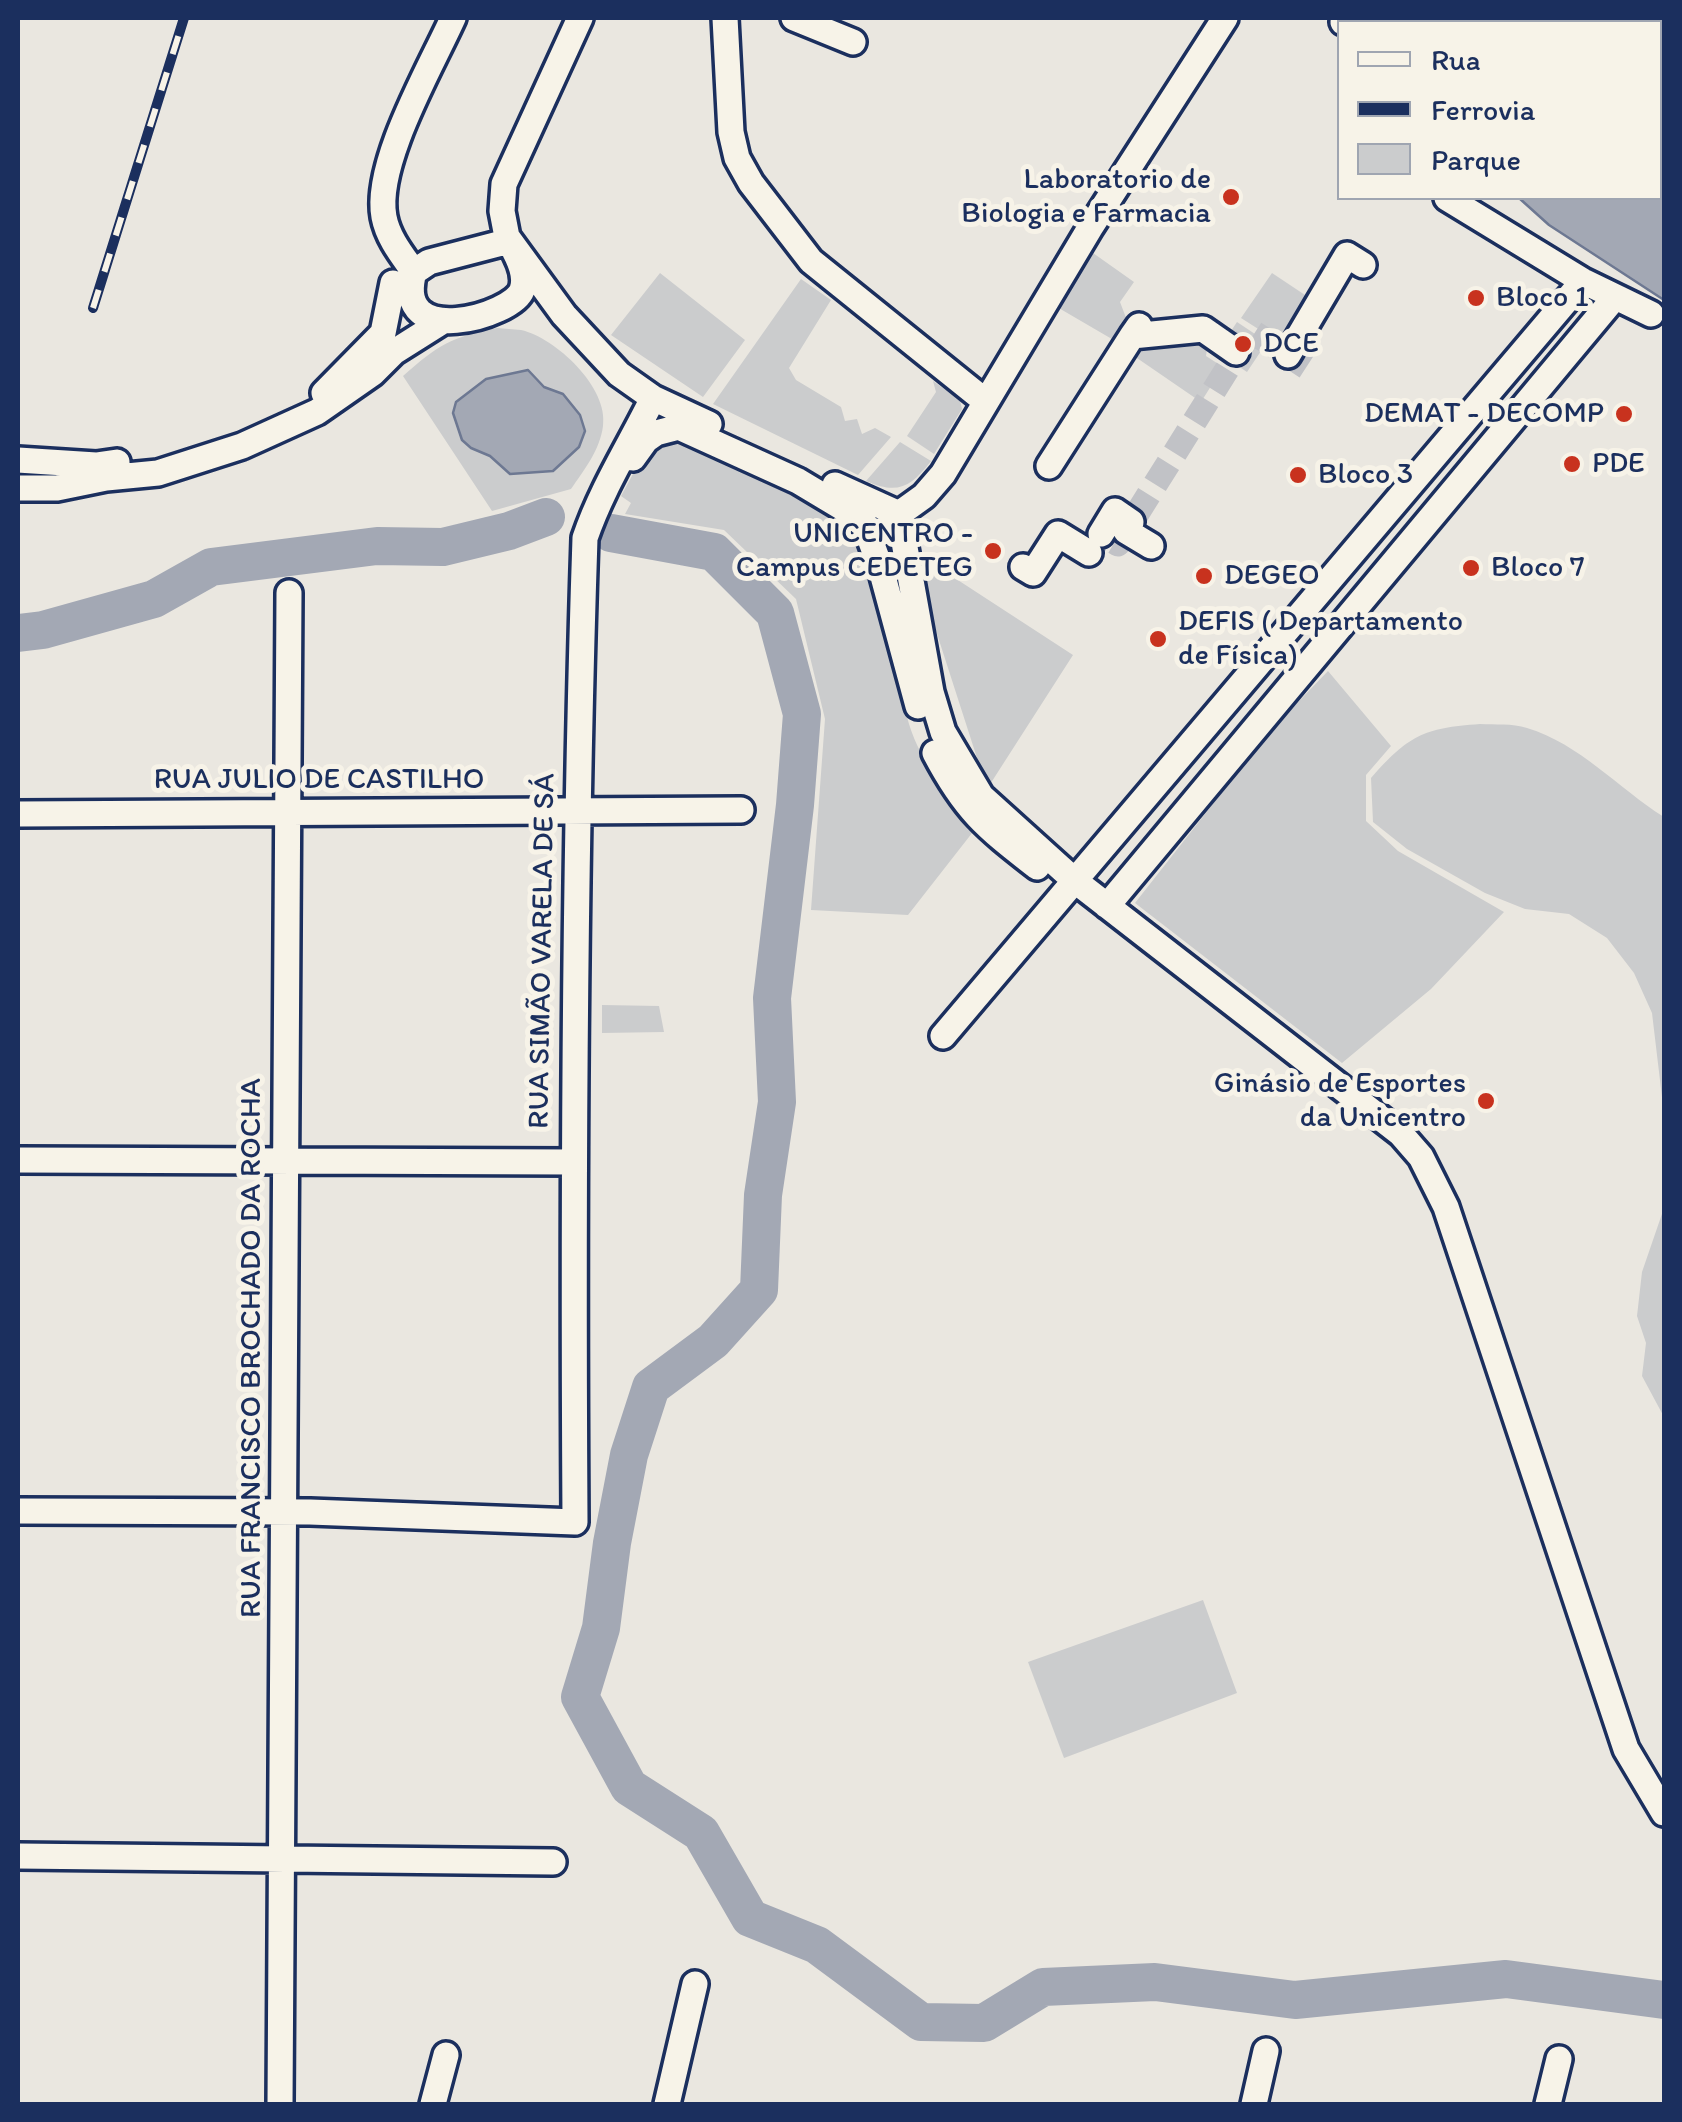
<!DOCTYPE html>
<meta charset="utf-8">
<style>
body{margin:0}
#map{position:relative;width:1682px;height:2122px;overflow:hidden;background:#eae7e0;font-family:Itim,sans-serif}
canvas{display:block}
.frame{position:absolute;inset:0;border:20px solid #1b2f5e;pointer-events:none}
.legend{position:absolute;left:1337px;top:20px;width:325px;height:180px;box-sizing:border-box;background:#f7f3e8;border:2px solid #9fa5b1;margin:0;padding:12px 18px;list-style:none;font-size:30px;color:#1b2f5e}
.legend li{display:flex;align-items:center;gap:20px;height:50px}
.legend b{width:50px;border:2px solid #9fa5b1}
</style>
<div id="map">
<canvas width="1682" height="2122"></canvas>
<div class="frame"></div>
<ul class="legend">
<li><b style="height:12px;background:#f7f3e8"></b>Rua</li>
<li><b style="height:12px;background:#1b2f5e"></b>Ferrovia</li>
<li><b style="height:28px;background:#cbcccd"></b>Parque</li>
</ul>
</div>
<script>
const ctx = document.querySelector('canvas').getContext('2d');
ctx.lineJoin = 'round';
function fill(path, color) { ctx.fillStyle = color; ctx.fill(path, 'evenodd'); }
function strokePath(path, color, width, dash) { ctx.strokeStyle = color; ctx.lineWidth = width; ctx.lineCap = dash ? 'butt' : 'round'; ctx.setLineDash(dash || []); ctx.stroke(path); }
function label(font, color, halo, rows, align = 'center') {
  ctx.font = font + ' Itim,sans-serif'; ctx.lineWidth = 10; ctx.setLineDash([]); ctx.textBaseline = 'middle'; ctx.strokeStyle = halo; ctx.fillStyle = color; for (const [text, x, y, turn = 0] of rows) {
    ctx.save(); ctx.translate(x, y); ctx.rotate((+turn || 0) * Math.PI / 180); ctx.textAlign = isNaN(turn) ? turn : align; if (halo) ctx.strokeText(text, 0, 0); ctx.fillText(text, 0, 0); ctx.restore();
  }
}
fill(new Path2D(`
 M1093,253L1134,282L1120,302L1128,323L1117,342L1057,307Z
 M660,273L745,340L703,397L611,335Z
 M1272,273L1314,301L1285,346L1241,318Z
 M801,279L831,300L789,368L796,380L841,407L845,421L857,419L862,434L875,428L891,437L858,475L713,404Z
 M1237,322L1267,342L1247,372L1217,352Z
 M497,328C505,329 513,329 521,330C556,338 609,388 603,426C600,450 584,470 571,489L492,511L403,376C438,345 451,337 497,328Z
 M1189,334L1207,349L1206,356L1223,367L1201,402L1134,356L1147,339Z
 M933,381L960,400L962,409L934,454L907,436L936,392Z
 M681,434L859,526C883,591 889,658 909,724C921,763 949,798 976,828L908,915L811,910L825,719L796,599L724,530L625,514L631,503L621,496L640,461L658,438Z
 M900,442L931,461C911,487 898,495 866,481Z
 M944,571L1073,655L987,789L919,578Z
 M1328,671L1391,746L1366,775V821L1398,851L1504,912L1431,989L1342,1063L1135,903L1271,730Z
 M1480,724C1495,725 1512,723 1527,728C1580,744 1618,788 1664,817V1114L1652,1013L1634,973L1607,938L1569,914L1525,909L1485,893L1407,849L1373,822L1371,778C1408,736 1423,728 1480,724Z
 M602,1005L659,1006L664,1032L602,1033Z
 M1664,1208V1417L1642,1376L1646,1343L1637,1316L1642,1272Z
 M1203,1600L1237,1693L1064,1758L1028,1662Z`), '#cbcccd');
const water = new Path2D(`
 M1660,37H1664V300L1549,225L1519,198H1660Z
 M528,370L544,387L563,394L580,415L585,431L579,447L553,471L510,474L490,456L471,448L462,440L453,413L456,402L486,379Z`);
fill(water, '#a3a8b4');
strokePath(water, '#6d7892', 2.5);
strokePath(new Path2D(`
 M611,533L714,552L775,613L802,714L795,805L772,998L777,1102L763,1195L759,1290L713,1341L651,1387L629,1455L612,1543L601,1628L580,1697L629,1787L701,1833L750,1918L817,1945L921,2022L984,2023L1043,1987L1155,1982L1295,2000L1506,1979L1664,2000
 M18,633L43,630L154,599L211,567L377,546L443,547L509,531L546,517`), '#a3a8b4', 38);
strokePath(new Path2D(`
 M1090,552L1101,534L1118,544L1251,331L1308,368`), '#c1c2c6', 25, [25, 12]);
const minor = new Path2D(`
 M580,18L504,184L502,211L507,237L564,315L619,374L653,398L709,424
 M725,18L731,132L737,158L751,183L811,261L985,401
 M794,18L853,42
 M1343,22L1344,18
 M1447,198L1583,281L1651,314
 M502,243L511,245C518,257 527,276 522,290C513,316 392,351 414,272L429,262Z
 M414,272C402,255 388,238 384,217C374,164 431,67 453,18
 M1139,326L1132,336L1203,329L1236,352
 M1288,355L1347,255L1363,265
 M324,393L383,333L393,283
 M633,458L646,440L656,433L679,427L798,481L863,520L881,569L918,706
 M18,460L96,465L117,462
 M1049,466L1132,336
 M835,485L899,514
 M18,488H57L106,478L158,473L242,446L317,412L373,373L394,352L440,323
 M899,514L931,692L943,732L981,796L1074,880L1401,1134L1421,1157L1446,1207L1626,1749L1664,1813
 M899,514L924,496L943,474L1090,228L1225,18
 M1126,531L1151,546
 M1101,534L1115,511L1131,522
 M1023,567L1033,573L1058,534L1089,553
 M935,753C966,812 986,827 1037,867
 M18,814L741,810
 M1107,906L1615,297
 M943,1036L1583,281
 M18,1160L573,1162
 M18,1511L310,1512L575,1522C573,1194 574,866 585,538C602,488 630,445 653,398
 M18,1856L553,1862
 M280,2104L289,593
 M433,2104L446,2055
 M667,2104L695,1984
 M1254,2104L1266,2051
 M1548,2104L1559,2059`);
strokePath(minor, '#1b2f5e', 32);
strokePath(minor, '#f7f3e8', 25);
const rail = new Path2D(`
 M93,308L184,18`);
strokePath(rail, '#1b2f5e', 10);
strokePath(rail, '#f7f3e8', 6, [19]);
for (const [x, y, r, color] of [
 [1231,197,10,"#c8321e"],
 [1476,298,10,"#c8321e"],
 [1243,344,10,"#c8321e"],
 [1624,414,10,"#c8321e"],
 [1572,464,10,"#c8321e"],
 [1298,475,10,"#c8321e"],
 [993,551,10,"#c8321e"],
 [1471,568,10,"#c8321e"],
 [1204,576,10,"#c8321e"],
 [1158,639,10,"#c8321e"],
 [1486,1101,10,"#c8321e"]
]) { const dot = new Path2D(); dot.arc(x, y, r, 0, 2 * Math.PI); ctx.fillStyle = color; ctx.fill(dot); strokePath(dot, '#f7f3e8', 4); }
label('30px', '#1b2f5e', '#f7f3e8', [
 ["Laboratorio de",1211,180,"right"],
 ["Biologia e Farmacia",1211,214,"right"],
 ["Bloco 1",1496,298],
 ["DCE",1263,344],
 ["DEMAT - DECOMP",1604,414,"right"],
 ["PDE",1592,464],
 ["Bloco 3",1318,475],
 ["UNICENTRO -",973,534,"right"],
 ["Campus CEDETEG",973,568,"right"],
 ["Bloco 7",1491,568],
 ["DEGEO",1224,576],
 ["DEFIS ( Departamento",1178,622],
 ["de Física)",1178,656],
 ["Ginásio de Esportes",1466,1084,"right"],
 ["da Unicentro",1466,1118,"right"]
], 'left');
label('30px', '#1b2f5e', '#f7f3e8', [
 ["RUA JULIO DE CASTILHO",319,780],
 ["RUA SIMÃO VARELA DE SÁ",543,951,-89],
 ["RUA FRANCISCO BROCHADO DA ROCHA",252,1348,-90]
]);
</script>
